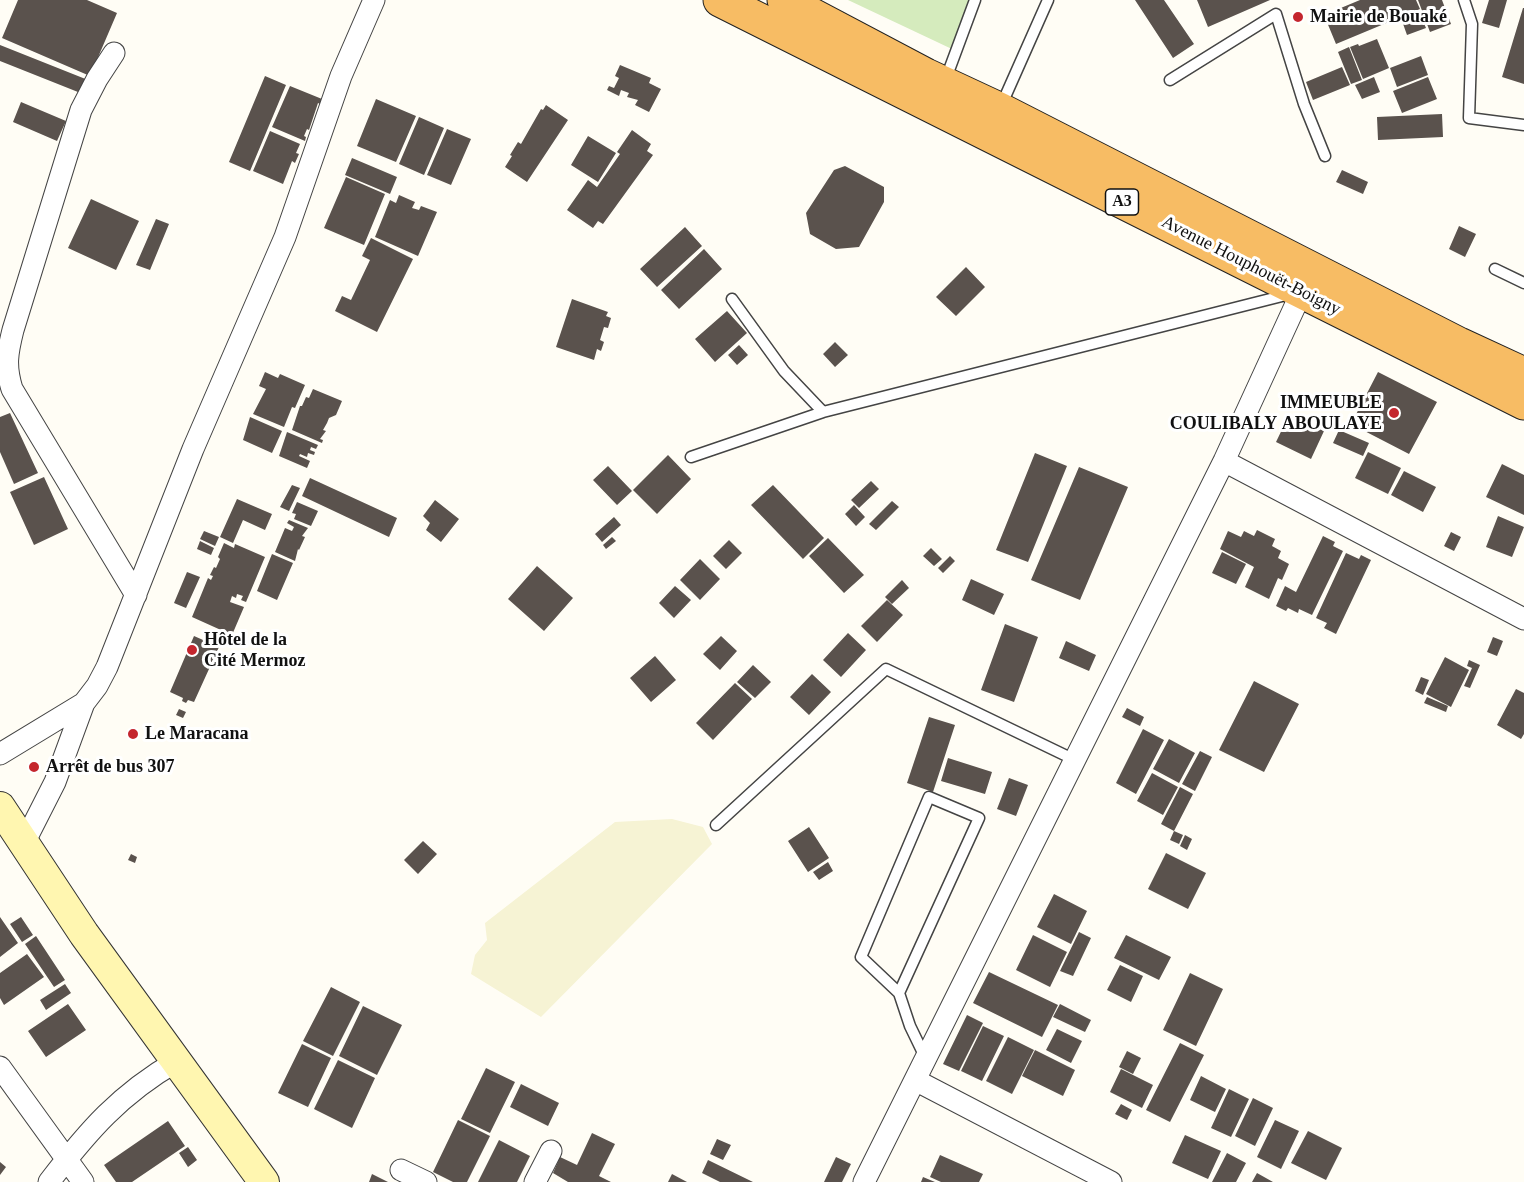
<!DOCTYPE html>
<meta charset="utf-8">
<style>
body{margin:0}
canvas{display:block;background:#fffdf5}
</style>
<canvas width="1524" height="1182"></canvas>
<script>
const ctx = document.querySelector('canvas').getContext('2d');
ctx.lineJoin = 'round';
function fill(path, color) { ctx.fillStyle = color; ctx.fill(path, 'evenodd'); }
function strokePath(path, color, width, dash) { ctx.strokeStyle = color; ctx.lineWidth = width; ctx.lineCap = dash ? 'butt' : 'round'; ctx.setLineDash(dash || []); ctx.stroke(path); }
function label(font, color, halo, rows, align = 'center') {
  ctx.font = font + ' Georgia,serif'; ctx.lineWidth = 6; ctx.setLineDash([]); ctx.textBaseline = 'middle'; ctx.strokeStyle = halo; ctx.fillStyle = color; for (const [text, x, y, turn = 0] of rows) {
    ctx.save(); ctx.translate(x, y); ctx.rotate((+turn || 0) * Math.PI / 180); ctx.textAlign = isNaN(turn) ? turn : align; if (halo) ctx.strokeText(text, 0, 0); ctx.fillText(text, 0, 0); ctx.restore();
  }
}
fill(new Path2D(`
 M672,819L703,827L712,844L541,1017L471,974L475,955L487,940L485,923L615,822Z`), '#f6f3d4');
fill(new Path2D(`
 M848,0H970L954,50Z`), '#d5ebbd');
fill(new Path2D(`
 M18,0H87L117,13L90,76L2,38Z
 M1135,0H1164L1194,44L1173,58Z
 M1197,0H1270L1208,27Z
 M1360,0H1416L1420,9L1336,44L1324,15Z
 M1418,0H1442L1451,24L1430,32Z
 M1489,0H1507L1499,28L1482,23Z
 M1523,8H1524V84L1502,77Z
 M1420,14L1426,28L1407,35L1402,21Z
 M1377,39L1389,68L1363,79L1350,47L1358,44L1359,46Z
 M0,45L88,80L83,94L0,61Z
 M1349,47L1362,80L1351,84L1338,52Z
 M1421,56L1428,75L1397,87L1390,68Z
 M620,65L651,78L649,83L661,89L649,112L635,105L638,100L627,97L629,93L621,90L619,96L607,90L609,86L614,88L619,78L615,76Z
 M1342,67L1350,85L1313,100L1306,82Z
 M265,76L286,85L250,171L229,162Z
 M1374,77L1380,92L1362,99L1355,85Z
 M1428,77L1437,99L1402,113L1393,91Z
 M290,86L322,99L320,104L318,103L309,130L307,129L304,136L306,137L305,141L272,127Z
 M376,99L416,116L396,162L357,146Z
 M21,102L66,121L57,141L13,122Z
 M546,105L568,120L527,182L505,167L512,156L510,155L518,142L521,144L541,109L543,110Z
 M1442,114L1443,137L1378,140L1377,117Z
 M419,117L444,128L424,175L399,164Z
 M447,129L471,139L451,185L427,175Z
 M632,130L651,144L647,151L653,155L603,224L598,221L593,228L567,210L588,180L597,187L620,154L617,152Z
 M270,131L300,144L296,153L299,154L295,163L292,161L283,184L253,171Z
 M588,136L616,153L598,182L571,165Z
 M352,158L397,177L390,194L345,175Z
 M845,166L884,187V202L859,247L836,249L810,234L806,213L834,170Z
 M1342,170L1368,182L1363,194L1336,182Z
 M346,177L385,194L364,245L324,228Z
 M399,195L415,202L412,208L419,210L421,206L437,212L418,256L375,237L390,200L396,203Z
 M91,199L139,221L116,270L68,248Z
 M156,219L169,224L150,270L136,265Z
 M1459,226L1476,234L1465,257L1449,249Z
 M685,227L702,246L657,287L640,269Z
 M371,238L413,259L377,332L335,311L342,296L351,300L370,260L362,256Z
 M704,249L722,269L679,309L661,290Z
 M966,267L985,287L956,316L936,297Z
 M572,299L608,312L606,316L611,318L608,328L604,327L600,340L604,342L601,351L597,349L594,360L556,347Z
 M727,311L747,333L715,362L695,339Z
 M835,342L848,355L835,367L823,354Z
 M739,345L748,355L737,365L728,355Z
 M265,372L278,378L280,374L305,385L295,408L292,407L284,427L253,414L266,389L259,386Z
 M1378,372L1437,402L1409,454L1351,424Z
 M313,389L342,401L336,415L329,418L327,423L323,430L326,431L320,439L323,440L322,443L292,430L300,406H302L306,397L309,398Z
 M10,413L38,473L14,484L0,452V417Z
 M1289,415L1324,431L1311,459L1276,442Z
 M250,417L282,431L272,453L243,440Z
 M1339,430L1369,443L1363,456L1333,443Z
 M287,432L318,445L316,449L311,447L310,450L315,452L314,455L308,453L307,457L300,454L299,456L310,461L307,468L279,456Z
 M1368,452L1401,468L1388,494L1355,478Z
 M1035,453L1067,466L1028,562L996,550Z
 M668,455L691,479L657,514L633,490Z
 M1502,464L1524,475V515L1486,497Z
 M608,466L632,491L617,505L593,480Z
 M1079,467L1128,487L1080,600L1031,580Z
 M1404,471L1436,487L1423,512L1391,495Z
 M44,477L68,529L34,545L10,492Z
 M310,478L397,518L389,537L302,496Z
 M871,481L879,489L859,508L851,500Z
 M292,485L300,488L289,511L280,507Z
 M773,485L824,538L803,559L751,505Z
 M237,499L272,514L265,530L243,520L233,543L220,537Z
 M435,500L459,519L441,542L426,530L430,523L423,516Z
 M892,501L899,507L876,530L869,524Z
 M297,502L318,511L311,526L294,519L296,514L292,513Z
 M854,505L865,517L856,526L845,514Z
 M1498,516L1524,527L1512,557L1486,547Z
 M614,517L621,525L602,542L595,534Z
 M289,520L308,528L302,536L305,537L299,550L298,549L295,561L275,552L285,528L292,531L294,527L287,523Z
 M1257,530L1275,539L1272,546L1281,551L1278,558L1289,564L1282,580L1278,578L1269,599L1245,587L1254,567L1220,549L1228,531L1241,537L1244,531L1254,536Z
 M204,531L219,537L215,546L200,539Z
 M1451,532L1461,537L1454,551L1444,546Z
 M1323,536L1335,542L1333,546L1343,551L1312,615L1299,609L1298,613L1288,608L1286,611L1276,606L1285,586L1296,592Z
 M612,537L616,541L606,549L603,545Z
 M828,538L864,575L844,593L809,556Z
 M729,540L742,553L726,569L713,556Z
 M200,541L214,548L211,555L197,549Z
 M224,543L234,548L235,544L265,557L246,602L241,600L243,596L237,594L236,598L232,596L230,602L244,607L232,635L192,617L208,578L211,580L213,576L210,575L214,567L216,568L220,559L218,557Z
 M931,548L942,559L934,566L923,556Z
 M1222,552L1246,564L1236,584L1212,573Z
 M1346,553L1359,559L1361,555L1371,560L1336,634L1324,628L1327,623L1316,618Z
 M272,554L293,563L277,600L257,591Z
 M950,556L955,561L943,573L938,568Z
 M700,559L720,579L700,600L680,580Z
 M537,566L573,598L544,631L508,599Z
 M187,572L200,577L186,608L174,603Z
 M971,579L1004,594L994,615L962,600Z
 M902,580L909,588L892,604L885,597Z
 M675,586L691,600L674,618L659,603Z
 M887,600L903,615L877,642L861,626Z
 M1005,624L1038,637L1014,702L981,690Z
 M848,633L866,650L841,677L823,660Z
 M194,636L219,647L194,702L188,700L186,703L182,701L183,698L170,692Z
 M721,636L737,651L720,670L703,654Z
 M1493,637L1503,641L1497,656L1487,652Z
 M1066,641L1096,655L1089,671L1059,658Z
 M655,656L676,680L651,702L630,678Z
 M1445,657L1469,670L1451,707L1426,694Z
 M1469,660L1480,665L1470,688L1464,686L1472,668L1467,666Z
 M753,665L771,682L755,698L737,682Z
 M812,674L831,692L809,715L790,697Z
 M1421,677L1429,680L1423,695L1415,691Z
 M1254,681L1299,704L1264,772L1219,750Z
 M735,683L752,699L713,740L696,723Z
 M1516,689L1524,693V734L1521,739L1497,725Z
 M1427,697L1448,706L1446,712L1424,703Z
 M1127,708L1144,717L1140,726L1122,717Z
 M179,709L186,712L183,718L176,715Z
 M929,717L955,725L933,792L907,783Z
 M1143,729L1164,740L1136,794L1116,783Z
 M1169,739L1195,753L1179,783L1153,769Z
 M1200,751L1212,757L1195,791L1182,784Z
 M948,758L992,772L985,794L941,781Z
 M1152,773L1178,787L1163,815L1137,801Z
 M1009,778L1028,785L1016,816L997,809Z
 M1180,787L1193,794L1174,831L1161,824Z
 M809,827L829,858L808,872L788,841Z
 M1174,831L1183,835L1179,844L1170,840Z
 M1185,835L1192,839L1187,850L1180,846Z
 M423,841L437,854L418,874L404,860Z
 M1166,853L1206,873L1188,909L1148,889Z
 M131,854L137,857L135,863L128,860Z
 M828,862L833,871L819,880L813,872Z
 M1054,894L1087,911L1071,944L1037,927Z
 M0,917L18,943L0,957Z
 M21,917L33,935L22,942L10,924Z
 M1079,932L1091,938L1073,976L1060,971Z
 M1033,935L1067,952L1050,987L1016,970Z
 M1126,935L1171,957L1159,980L1114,958Z
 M36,936L65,980L54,987L25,944Z
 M27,954L44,977L4,1005L0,998V973Z
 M1120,965L1143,976L1131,1002L1107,990Z
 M989,972L1058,1005L1042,1037L973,1003Z
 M1190,973L1223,989L1196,1046L1163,1030Z
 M65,984L71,993L46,1010L40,1000Z
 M331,987L360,1002L333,1056L303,1041Z
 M68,1004L86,1030L46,1057L28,1031Z
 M1060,1004L1091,1020L1085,1032L1053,1017Z
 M363,1006L402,1025L377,1075L339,1056Z
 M967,1015L983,1023L959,1071L943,1064Z
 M983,1026L1004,1036L982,1081L961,1071Z
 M1057,1029L1082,1041L1071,1063L1046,1050Z
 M1008,1037L1034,1050L1012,1094L986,1081Z
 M1180,1043L1204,1055L1170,1122L1146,1110Z
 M302,1044L331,1058L308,1107L278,1093Z
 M1035,1050L1075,1070L1063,1096L1022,1076Z
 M1127,1051L1141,1058L1133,1074L1119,1067Z
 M338,1060L375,1078L352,1128L314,1109Z
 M486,1068L515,1082L490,1133L461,1119Z
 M1121,1069L1153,1085L1142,1108L1110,1092Z
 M1201,1076L1226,1089L1215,1112L1190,1100Z
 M521,1084L559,1103L548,1126L510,1107Z
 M1229,1089L1249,1099L1231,1137L1211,1128Z
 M1253,1098L1273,1108L1255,1146L1235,1136Z
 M1121,1104L1132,1110L1127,1120L1115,1114Z
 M458,1120L490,1136L467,1182H453L433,1172Z
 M1275,1120L1299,1131L1281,1169L1257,1157Z
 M168,1121L185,1146L132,1182H116L104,1165Z
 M1308,1131L1342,1148L1326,1180L1291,1163Z
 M592,1133L615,1144L599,1176L611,1182H568L553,1173L560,1157L577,1165Z
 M1185,1135L1221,1151L1208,1179L1172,1163Z
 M717,1139L731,1145L723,1160L710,1154Z
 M499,1140L530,1156L517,1182H478Z
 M188,1147L197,1160L188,1167L179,1153Z
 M1227,1153L1246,1163L1236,1182H1212Z
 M940,1155L983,1174L979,1182H941L930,1177Z
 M836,1157L851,1164L842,1182H824Z
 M708,1160L753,1182H720L702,1173Z
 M0,1162L6,1167L0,1175Z
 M1257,1173L1273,1182H1252Z
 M372,1174L388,1182H369Z
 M672,1174L687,1182H668Z
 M923,1177L935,1182H921Z`), '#5a524d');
const service = new Path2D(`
 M1464,0L1472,24L1469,118L1524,125
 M1170,80L1276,14L1304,104L1325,156
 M945,81L975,0
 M1001,106L1048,0
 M1495,269L1524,283
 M732,299L784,371L823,412
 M691,457L823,412L1290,294
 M716,825L886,669L1075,760
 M899,993L861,957L929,797L979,818L899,993L910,1026L925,1057`);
const minor = new Path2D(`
 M114,53L97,79L81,110L13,330C7,354 5,366 12,389L136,595
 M1224,461L1524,619
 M0,754L84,703L97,686L107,667L193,449L285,237L341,76L374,0
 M24,843L55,782L84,703
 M0,1067L83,1182
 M915,1080L1111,1182
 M401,1170L426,1182
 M49,1182C88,1131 120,1094 177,1061
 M535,1182L551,1151
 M864,1182L1224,461L1302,291`);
const secondary = new Path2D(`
 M0,807L84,934L264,1182`);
const trunk = new Path2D(`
 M720,0L1524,403
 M784,0L926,75L999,109L1459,344L1524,374`);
strokePath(service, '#444', 13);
strokePath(minor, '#444', 23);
strokePath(secondary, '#333', 32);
strokePath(trunk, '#222', 35);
strokePath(service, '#fff', 10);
strokePath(minor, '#fff', 21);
strokePath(secondary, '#fff6b0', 30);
strokePath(trunk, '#f7bc64', 33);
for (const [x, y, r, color] of [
 [1298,17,6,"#c4262e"],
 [1394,413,6,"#c4262e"],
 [192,650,6,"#c4262e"],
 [133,734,6,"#c4262e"],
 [34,767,6,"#c4262e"]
]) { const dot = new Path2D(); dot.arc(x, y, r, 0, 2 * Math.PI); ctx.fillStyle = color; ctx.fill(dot); strokePath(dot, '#fff', 2); }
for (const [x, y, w] of [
 [1122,202,33]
]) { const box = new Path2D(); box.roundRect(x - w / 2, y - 13, w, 26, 4.5); ctx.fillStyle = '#fff'; ctx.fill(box); strokePath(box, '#111', 1.5); }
label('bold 16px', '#111', null, [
 ["A3",1122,202]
]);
label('bold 18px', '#111', '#fff', [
 ["Mairie de Bouaké",1310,17],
 ["IMMEUBLE",1382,403,"right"],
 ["COULIBALY ABOULAYE",1382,424,"right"],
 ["Hôtel de la",204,640],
 ["Cité Mermoz",204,661],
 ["Le Maracana",145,734],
 ["Arrêt de bus 307",46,767]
], 'left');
label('18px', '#111', '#fff', [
 ["Avenue Houphouët-Boigny",1251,266,27]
]);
</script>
